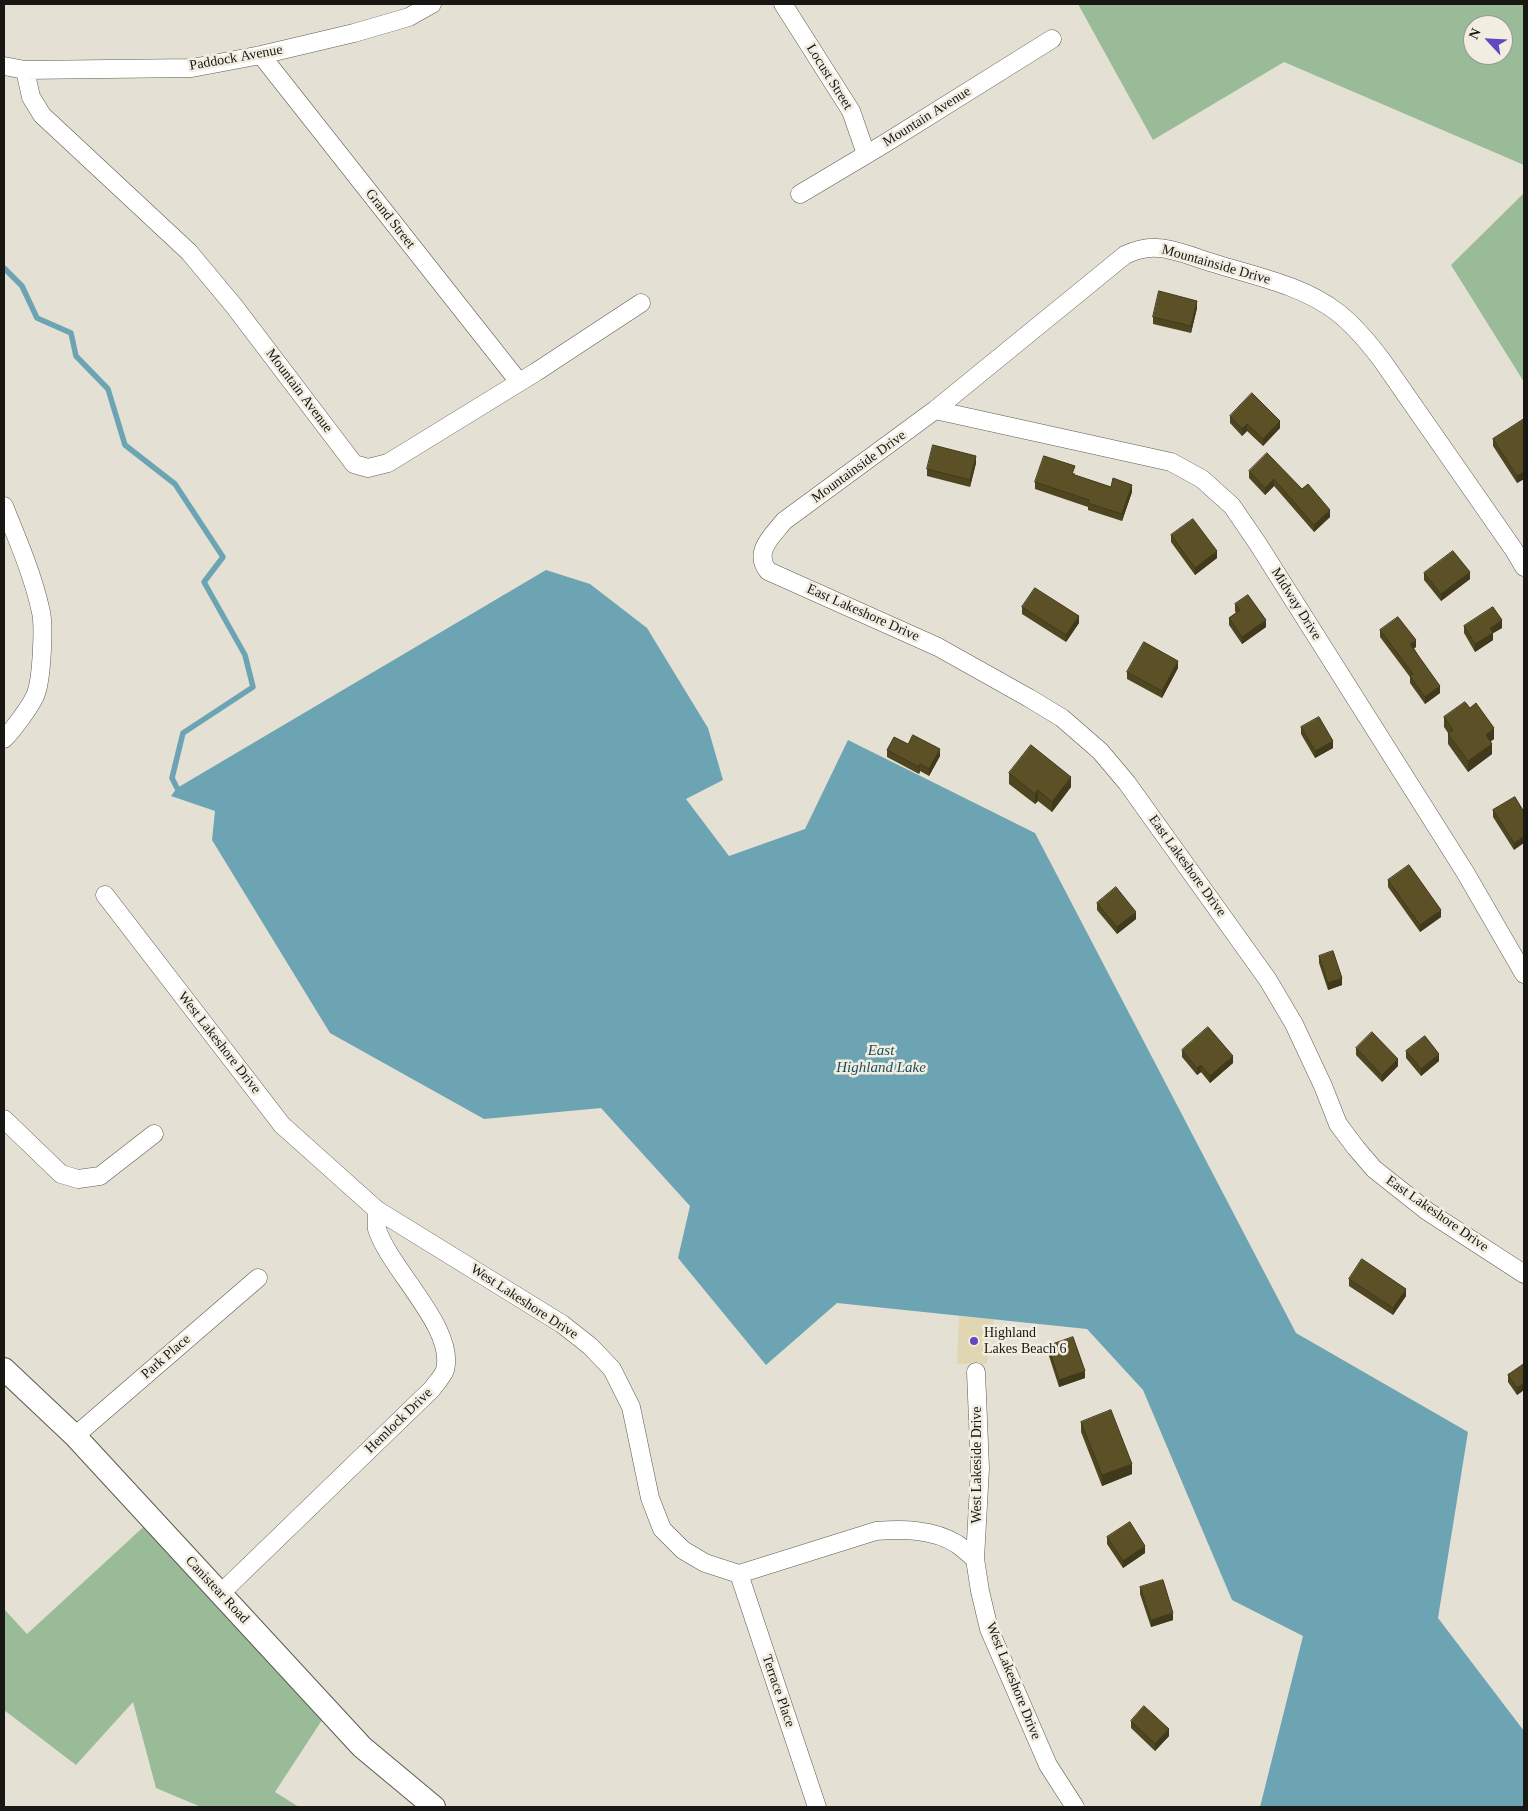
<!DOCTYPE html>
<style>
body{margin:0}
#map{position:relative;width:1528px;height:1811px;overflow:hidden;background:#e4e0d4;font-family:"Times New Roman",serif}
canvas{display:block}
.frame{position:absolute;inset:0;border:5px solid #181713;pointer-events:none}
.north{position:absolute;left:1463px;top:15px;width:50px;height:50px;box-sizing:border-box;background:#f1ede1;border:1px solid #9a978f;border-radius:50%;rotate:295deg;font-size:14px;font-weight:700;line-height:20px;text-align:center;color:#181713}
.north::after{content:'';display:block;margin:auto;width:18px;height:22px;background:#6247c0;clip-path:polygon(50% 0,100% 100%,50% 72%,0 100%)}
</style>
<div id="map">
<canvas width="1528" height="1811"></canvas>
<div class="frame"></div>
<div class="north">N</div>
</div>
<script>
const ctx = document.querySelector('canvas').getContext('2d');
ctx.lineJoin = 'round';
function fill(path, color) { ctx.fillStyle = color; ctx.fill(path, 'evenodd'); }
function strokePath(path, color, width, dash) { ctx.strokeStyle = color; ctx.lineWidth = width; ctx.lineCap = dash ? 'butt' : 'round'; ctx.setLineDash(dash || []); ctx.stroke(path); }
function label(font, color, halo, rows, align = 'center') {
  ctx.font = font + ' "Times New Roman",serif'; ctx.lineWidth = 5; ctx.setLineDash([]); ctx.textBaseline = 'middle'; ctx.strokeStyle = halo; ctx.fillStyle = color; for (const [text, x, y, turn = 0] of rows) {
    ctx.save(); ctx.translate(x, y); ctx.rotate((+turn || 0) * Math.PI / 180); ctx.textAlign = isNaN(turn) ? turn : align; if (halo) ctx.strokeText(text, 0, 0); ctx.fillText(text, 0, 0); ctx.restore();
  }
}
fill(new Path2D(`
 M1078,4H1524V165L1284,62L1153,140ZM1473,25H1503V55H1473Z
 M1524,193V382L1451,265Z
 M151,1520L324,1717L275,1792L299,1807H201L156,1788L133,1702L76,1765L4,1710V1609L27,1634Z`), '#9abb97');
fill(new Path2D(`
 M959,1316L994,1319L987,1364H957Z`), '#e0d7b2');
fill(new Path2D(`
 M546,570L590,584L647,628L708,728L723,780L686,799L729,856L805,829L848,740L1035,833L1296,1333L1468,1432L1438,1618L1524,1731V1807H1260L1303,1636L1232,1600L1143,1390L1087,1329L837,1303L766,1365L678,1258L690,1206L601,1108L484,1119L330,1033L212,840L215,811L171,796L177,788Z`), '#6ca4b3');
strokePath(new Path2D(`
 M4,268L22,286L37,318L71,333L76,356L108,389L125,445L175,484L223,557L204,582L245,655L253,687L183,733L172,778L177,788`), '#6ca4b3', 5.5);
const minor = new Path2D(`
 M783,4L851,111L866,154
 M261,55L519,382
 M4,66L25,70L192,68L261,55L354,33L409,17L432,4
 M25,70L31,97L42,115L189,252L234,306L354,464L368,468L388,463L536,372L641,303
 M800,194L884,144L1052,39
 M935,410L1171,462L1202,479L1232,506L1258,544L1465,872L1524,974
 M4,506C18,541 33,575 41,612C44,627 42,681 35,696C30,707 13,730 4,739
 M1524,567L1514,550L1381,359C1368,342 1354,325 1337,312C1302,285 1254,276 1213,263C1196,258 1176,249 1158,248C1146,247 1136,250 1125,255L935,410L784,521C772,536 753,552 768,571L938,647L1029,698L1062,718L1100,751L1127,783L1268,980L1294,1024L1323,1086L1338,1124L1356,1148L1374,1169L1427,1211L1524,1274
 M105,895L282,1125L377,1210L562,1324L590,1346L612,1369L631,1407L650,1498L662,1529L683,1550L705,1563L739,1574L876,1531C903,1529 933,1529 957,1544C963,1548 969,1554 975,1559L980,1591L989,1629L1048,1765L1075,1807
 M4,1119L61,1174L78,1179L100,1176L154,1134
 M75,1436L258,1278
 M975,1559L980,1468L976,1372
 M739,1574L817,1807
 M221,1593L432,1389C436,1383 443,1376 445,1370C456,1328 390,1270 377,1229C376,1223 377,1216 377,1210`);
const tertiary = new Path2D(`
 M4,1369L75,1436L362,1747L434,1807`);
strokePath(minor, '#5e5b51', 19);
strokePath(tertiary, '#5e5b51', 24);
strokePath(minor, '#fff', 18);
strokePath(tertiary, '#fff', 22);
fill(new Path2D(`
 M1197,308L1191,333L1153,324V317Z
 M1230,416L1280,428L1263,446L1247,431L1242,436L1230,423Z
 M1524,420V479L1517,483L1493,446V439Z
 M976,463L970,487L927,476V469Z
 M1249,471L1302,489L1330,517L1314,532L1274,486L1265,495L1249,478Z
 M1075,473L1074,475L1111,487L1132,492L1122,521L1088,510V507L1035,489V482Z
 M1171,535L1217,558L1195,575L1171,542Z
 M1424,573L1470,579L1441,601L1424,580Z
 M1235,604L1266,627L1242,644L1229,625V618L1236,613L1235,611Z
 M1022,607L1079,623L1066,642L1022,614Z
 M1464,626L1502,628L1493,633V640L1475,652L1464,633Z
 M1380,630L1416,647L1414,648L1440,693L1425,704L1410,683V677L1380,637Z
 M1178,668L1162,698L1127,679V672Z
 M1470,708L1494,739L1491,741L1492,754L1468,772L1448,744V733L1444,727V717Z
 M1301,727L1333,748L1315,758L1301,734Z
 M908,744L940,756L929,776L920,771L919,774L887,757V750Z
 M1009,773L1071,787L1052,812L1038,801L1035,804L1009,784Z
 M1515,797L1514,850L1493,817V810Z
 M1388,880L1441,917L1420,932L1388,887Z
 M1097,903L1136,919L1117,934L1097,910Z
 M1319,956L1342,985L1328,990L1319,963Z
 M1356,1048L1398,1066L1382,1082L1356,1055Z
 M1182,1050L1233,1063L1210,1083L1201,1072L1197,1075L1182,1057Z
 M1406,1051L1439,1061L1421,1076L1406,1058Z
 M1349,1279L1406,1296L1393,1315L1349,1286Z
 M1048,1346L1085,1378L1059,1387L1048,1353Z
 M1524,1364V1390L1517,1395L1508,1382V1375Z
 M1081,1422L1132,1474L1102,1486L1081,1432Z
 M1107,1537L1145,1553L1123,1568L1107,1544Z
 M1140,1587L1173,1620L1151,1627L1140,1594Z
 M1131,1721L1169,1736L1155,1751L1131,1728Z`), '#4f4621');
fill(new Path2D(`
 M1197,301V308L1191,333V326Z
 M1280,421V428L1263,446V439Z
 M1247,424V431L1242,436V429Z
 M976,456V463L970,487V480Z
 M1524,472V479L1517,483V476Z
 M1274,479V486L1265,495V488Z
 M1132,485V492L1122,521V514Z
 M1330,510V517L1314,532V525Z
 M1217,551V558L1195,575V568Z
 M1470,572V579L1441,601V594Z
 M1079,616V623L1066,642V635Z
 M1266,620V627L1242,644V637Z
 M1502,620V628L1490,635V628Z
 M1493,633V640L1475,652V644Z
 M1416,640V647L1410,651V644Z
 M1178,661V668L1162,698V691Z
 M1440,686V693L1425,704V697Z
 M1494,728V739L1486,745V735Z
 M1333,741V748L1315,758V751Z
 M1492,744V754L1468,772V761Z
 M940,749V756L929,776V769Z
 M920,764V771L919,774V767Z
 M1071,777V787L1052,812V802Z
 M1038,790V801L1035,804V794Z
 M1524,836V843L1514,850V843Z
 M1441,910V917L1420,932V925Z
 M1136,912V919L1117,934V927Z
 M1342,978V985L1328,990V983Z
 M1439,1054V1061L1421,1076V1069Z
 M1233,1056V1063L1210,1083V1076Z
 M1398,1059V1066L1382,1082V1075Z
 M1201,1065V1072L1197,1075V1068Z
 M1406,1289V1296L1393,1315V1308Z
 M1085,1371V1378L1059,1387V1380Z
 M1524,1383V1390L1517,1395V1388Z
 M1132,1464V1474L1102,1486V1475Z
 M1145,1546V1553L1123,1568V1561Z
 M1173,1613V1620L1151,1627V1620Z
 M1169,1729V1736L1155,1751V1744Z`), '#40391b');
const building = new Path2D(`
 M1159,291L1197,301L1191,326L1153,317Z
 M1252,393L1280,421L1263,439L1247,424L1242,429L1230,416Z
 M1524,419V472L1517,476L1493,439Z
 M933,445L976,456L970,480L927,469Z
 M1267,453L1302,489L1308,484L1330,510L1314,525L1274,479L1265,488L1249,471Z
 M1044,456L1075,466L1072,474L1111,487L1113,478L1132,485L1122,514L1088,503L1089,500L1035,482Z
 M1193,519L1217,551L1195,568L1171,535Z
 M1453,551L1470,572L1441,594L1424,573Z
 M1035,588L1079,616L1066,635L1022,607Z
 M1248,595L1266,620L1242,637L1229,618L1240,610L1235,604Z
 M1493,607L1502,620L1490,628L1493,633L1475,644L1464,626Z
 M1398,617L1416,640L1410,644L1440,686L1425,697L1410,676L1413,674L1380,630Z
 M1144,642L1178,661L1162,691L1127,672Z
 M1465,702L1470,708L1476,703L1494,728L1486,735L1492,744L1468,761L1448,734L1453,730L1444,717Z
 M1319,717L1333,741L1315,751L1301,727Z
 M913,735L940,749L929,769L920,764L919,767L887,750L894,737L908,744Z
 M1031,745L1071,777L1052,802L1038,790L1035,794L1009,773Z
 M1515,797L1524,812V836L1514,843L1493,810Z
 M1409,865L1441,910L1420,925L1388,880Z
 M1116,887L1136,912L1117,927L1097,903Z
 M1333,951L1342,978L1328,983L1319,956Z
 M1208,1027L1233,1056L1210,1076L1201,1065L1197,1068L1182,1050Z
 M1372,1032L1398,1059L1382,1075L1356,1048Z
 M1425,1036L1439,1054L1421,1069L1406,1051Z
 M1362,1259L1406,1289L1393,1308L1349,1279Z
 M1073,1337L1085,1371L1059,1380L1048,1346Z
 M1524,1364V1383L1517,1388L1508,1375Z
 M1111,1410L1132,1464L1102,1475L1081,1422Z
 M1130,1522L1145,1546L1123,1561L1107,1537Z
 M1163,1580L1173,1613L1151,1620L1140,1587Z
 M1144,1706L1169,1729L1155,1744L1131,1721Z`);
fill(building, '#5c5126');
strokePath(building, '#40391b', 1);
for (const [x, y, r, color] of [
 [974,1341,5,"#6247c0"]
]) { const dot = new Path2D(); dot.arc(x, y, r, 0, 2 * Math.PI); ctx.fillStyle = color; ctx.fill(dot); strokePath(dot, '#f1ede1', 2); }
label('14px', '#181713', '#f1ede1', [
 ["Paddock Avenue",236,58,-10],
 ["Locust Street",829,77,58],
 ["Mountain Avenue",927,117,-32],
 ["Grand Street",390,219,52],
 ["Mountainside Drive",1216,265,16],
 ["Mountain Avenue",299,391,53],
 ["Mountainside Drive",859,467,-36],
 ["Midway Drive",1296,604,58],
 ["East Lakeshore Drive",863,613,24],
 ["East Lakeshore Drive",1187,866,54],
 ["West Lakeshore Drive",219,1043,52],
 ["East Lakeshore Drive",1437,1214,35],
 ["West Lakeshore Drive",524,1302,33],
 ["Park Place",166,1357,-41],
 ["Hemlock Drive",399,1421,-44],
 ["West Lakeside Drive",977,1465,-90],
 ["Canistear Road",217,1590,47],
 ["West Lakeshore Drive",1013,1681,68],
 ["Terrace Place",778,1691,71]
]);
label('14px', '#181713', '#f1ede1', [
 ["Highland",984,1333],
 ["Lakes Beach 6",984,1349]
], 'left');
label('italic 15px', '#1d4e5a', '#f1ede1', [
 ["East",881,1051],
 ["Highland Lake",881,1068]
]);
</script>
